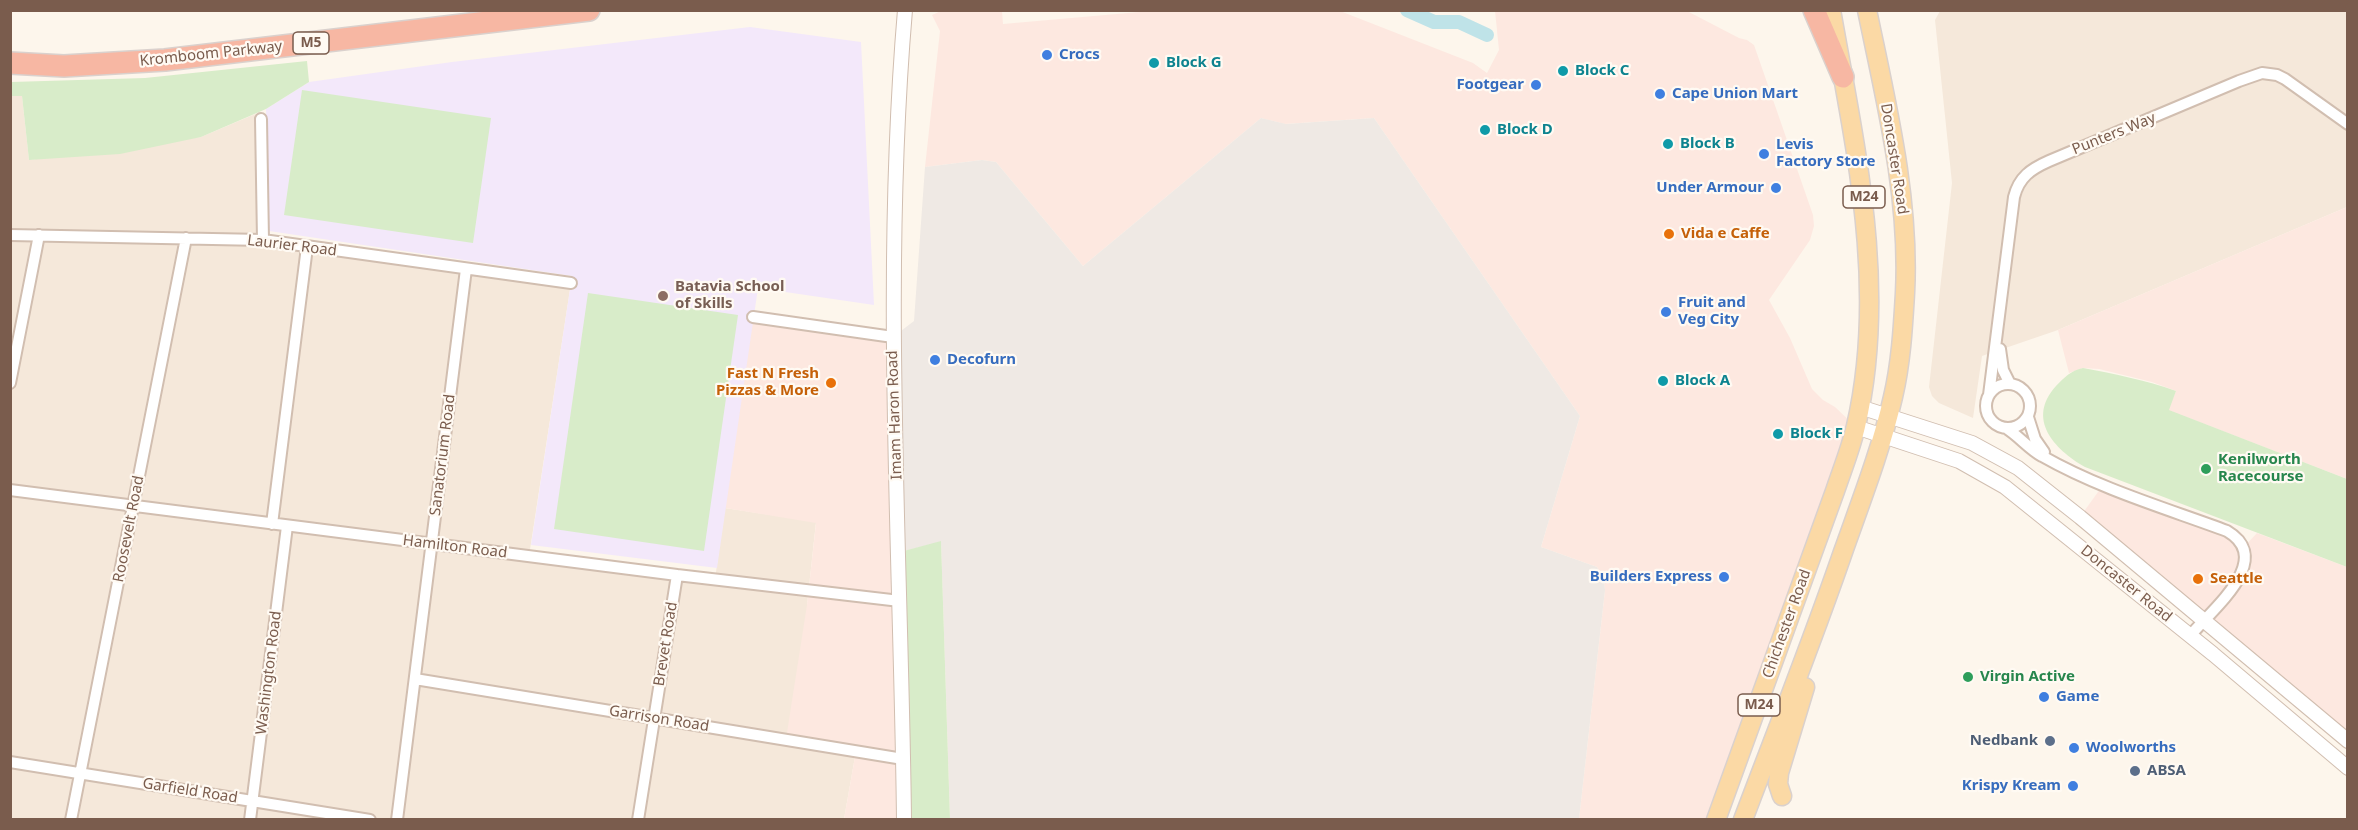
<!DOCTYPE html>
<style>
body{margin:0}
#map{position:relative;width:2358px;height:830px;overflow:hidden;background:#fdf6ec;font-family:"Noto Sans",sans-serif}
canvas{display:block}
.frame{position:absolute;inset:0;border:12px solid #7a5c4d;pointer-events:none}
</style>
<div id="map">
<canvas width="2358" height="830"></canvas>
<div class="frame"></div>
</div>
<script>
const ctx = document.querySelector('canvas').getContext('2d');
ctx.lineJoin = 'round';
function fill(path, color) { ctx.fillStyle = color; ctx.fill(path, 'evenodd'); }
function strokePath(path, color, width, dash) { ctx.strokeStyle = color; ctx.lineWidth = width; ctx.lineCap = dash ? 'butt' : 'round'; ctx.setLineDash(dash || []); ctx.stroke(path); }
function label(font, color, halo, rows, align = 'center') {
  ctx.font = font + ' "Noto Sans",sans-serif'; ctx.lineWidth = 4.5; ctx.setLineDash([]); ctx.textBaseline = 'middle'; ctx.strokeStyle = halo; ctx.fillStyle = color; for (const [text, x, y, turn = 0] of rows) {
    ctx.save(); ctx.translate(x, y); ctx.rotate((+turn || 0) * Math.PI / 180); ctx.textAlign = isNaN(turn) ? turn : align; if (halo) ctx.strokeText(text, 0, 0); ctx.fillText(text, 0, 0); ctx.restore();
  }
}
fill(new Path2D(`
 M1940,11H2347V207L2058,330L1982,356L1973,418L1939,403L1932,396L1929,387L1952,183L1935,20Z
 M10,96H22L29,160L201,137L260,112L264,240L571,283L529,556L715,579L725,508L816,522L807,605L856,751L844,819H11Z`), '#f5e8da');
fill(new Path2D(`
 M1162,10L1340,11L1473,63L1487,73L1499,50L1495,11H1687L1739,38L1747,40L1754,45L1813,215L1814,226L1810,240L1769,300L1790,338L1812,389L1823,400L1835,407L1856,427L1716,819H1579L1605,590L1604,582L1597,567L1541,547L1580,416L1374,118L1285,124L1261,118L1083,266L996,162L982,160L925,167L940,31L932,15L941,11H1002L1003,24Z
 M2347,207V479L2168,410L2176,391L2152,382L2099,369L2083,368L2069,373L2058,330Z
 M753,317L893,337L904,819H844L856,751L786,739L807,605L816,523L725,508Z
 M2103,485L2227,531L2243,548L2257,533L2347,567V741L2080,517Z`), '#fde8e0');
fill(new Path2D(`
 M1261,118L1286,124L1374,118L1580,416L1541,547L1597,567L1604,582L1605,590L1579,819H950L941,542L900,552L893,337L914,321L925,167L982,160L996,162L1083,266Z`), '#efe9e4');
fill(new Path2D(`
 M750,27L861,42L874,305L758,288L717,568L531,545L572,276L269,231L266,109L309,82L452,62Z`), '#f3e8fa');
fill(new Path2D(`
 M307,61L309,82L266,109L201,137L120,154L29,160L22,96H11V82L145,78Z
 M302,90L491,118L473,243L284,215Z
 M588,293L738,315L704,551L554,529Z
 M2083,368C2115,374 2145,380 2176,391L2169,410L2347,479V567L2085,467C2054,449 2026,419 2056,386C2065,377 2070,371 2083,368Z
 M941,541L950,819H904L900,552Z`), '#d8ecc9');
strokePath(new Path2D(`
 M1407,10L1434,22H1459L1487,35`), '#bfe3e8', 14);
const minor = new Path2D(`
 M261,119L263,240
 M10,235L263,240L571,283
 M753,317L893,337
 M2000,349L2003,370L2010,384
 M10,383L39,235
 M1986 406a22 22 0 1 1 44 0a22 22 0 1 1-44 0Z
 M1989,395L2014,197C2019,177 2031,169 2049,161L2239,81L2262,73L2277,75L2285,79L2348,124
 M2028,417L2035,439L2044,452
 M2006,428C2019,436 2029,449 2042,456C2100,489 2165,508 2227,531C2276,560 2211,610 2190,636
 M10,490L677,575L900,601
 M272,524L307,247
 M415,679L903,759
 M10,762L370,820
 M71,820L186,238
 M250,820L287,526
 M397,820L466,269
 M638,820L677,575`);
const tertiary = new Path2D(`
 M1860,407L1972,443L2018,468L2080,517L2348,741
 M1856,427L1959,461L2005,487L2213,654L2348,768
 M904,820C901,550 882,280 905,10`);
const primary = new Path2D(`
 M1782,796L1778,784L1779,773L1805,687
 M1716,820L1835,491C1842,470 1851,448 1856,426C1888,287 1855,147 1831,10
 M1743,820C1777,730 1812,642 1843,552C1861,501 1881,450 1893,397C1901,363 1903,327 1905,293C1910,198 1886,102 1867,10`);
const motorway = new Path2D(`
 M1814,10L1843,77
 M10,63L64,66L165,60L589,10`);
strokePath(minor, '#d1beb0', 14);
strokePath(tertiary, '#d1beb0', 16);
strokePath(primary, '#dad1cd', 21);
strokePath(motorway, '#dad1cd', 24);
strokePath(minor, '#fff', 10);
strokePath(tertiary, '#fff', 14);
strokePath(primary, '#fbd9a5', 18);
strokePath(motorway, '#f7b7a3', 21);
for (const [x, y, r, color] of [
 [1047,55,6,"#3f7fe0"],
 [1154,63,6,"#0f9aa8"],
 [1563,71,6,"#0f9aa8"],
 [1536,85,6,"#3f7fe0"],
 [1660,94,6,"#3f7fe0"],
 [1485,130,6,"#0f9aa8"],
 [1668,144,6,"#0f9aa8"],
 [1764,154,6,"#3f7fe0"],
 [1776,188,6,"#3f7fe0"],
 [1669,234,6,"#e8710a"],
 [663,296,6,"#8d6e63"],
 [1666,312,6,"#3f7fe0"],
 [935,360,6,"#3f7fe0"],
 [1663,381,6,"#0f9aa8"],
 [831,383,6,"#e8710a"],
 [1778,434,6,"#0f9aa8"],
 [2206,469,6,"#2e9e5b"],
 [1724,577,6,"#3f7fe0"],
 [2198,579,6,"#e8710a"],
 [1968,677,6,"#2e9e5b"],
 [2044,697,6,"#3f7fe0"],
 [2050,741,6,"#5c6f8a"],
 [2074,748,6,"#3f7fe0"],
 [2135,771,6,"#5c6f8a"],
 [2073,786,6,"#3f7fe0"]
]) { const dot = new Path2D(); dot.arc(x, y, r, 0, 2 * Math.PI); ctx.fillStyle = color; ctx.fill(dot); strokePath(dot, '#fffaf3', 2); }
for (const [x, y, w] of [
 [311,43,36],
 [1864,197,42],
 [1759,705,42]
]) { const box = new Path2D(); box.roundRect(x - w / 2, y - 11, w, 22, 4.5); ctx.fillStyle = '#fffaf3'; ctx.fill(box); strokePath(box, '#7a5c4d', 1.5); }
label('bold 14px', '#7a5c4d', null, [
 ["M5",311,43],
 ["M24",1864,197],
 ["M24",1759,705]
]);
label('15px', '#7a5c4d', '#fffaf3', [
 ["Kromboom Parkway",211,54,-6],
 ["Punters Way",2114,134,-22],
 ["Doncaster Road",1894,159,81],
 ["Laurier Road",292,246,7],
 ["Imam Haron Road",895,415,-92],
 ["Sanatorium Road",443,455,-83],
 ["Roosevelt Road",129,529,-79],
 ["Hamilton Road",455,547,7],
 ["Doncaster Road",2126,584,39],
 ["Chichester Road",1787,624,-70],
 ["Brevet Road",666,644,-81],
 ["Washington Road",269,673,-83],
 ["Garrison Road",659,719,9],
 ["Garfield Road",190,791,9]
]);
label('bold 15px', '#366cbe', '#fffaf3', [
 ["Crocs",1059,55],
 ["Footgear",1524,85,"right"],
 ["Cape Union Mart",1672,94],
 ["Levis",1776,145],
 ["Factory Store",1776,162],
 ["Under Armour",1764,188,"right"],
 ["Fruit and",1678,303],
 ["Veg City",1678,320],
 ["Decofurn",947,360],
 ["Builders Express",1712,577,"right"],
 ["Game",2056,697],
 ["Woolworths",2086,748],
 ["Krispy Kream",2061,786,"right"]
], 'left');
label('bold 15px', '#0d838f', '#fffaf3', [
 ["Block G",1166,63],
 ["Block C",1575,71],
 ["Block D",1497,130],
 ["Block B",1680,144],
 ["Block A",1675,381],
 ["Block F",1790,434]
], 'left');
label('bold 15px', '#c56008', '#fffaf3', [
 ["Vida e Caffe",1681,234],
 ["Fast N Fresh",819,374,"right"],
 ["Pizzas & More",819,391,"right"],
 ["Seattle",2210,579]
], 'left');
label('bold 15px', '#785e54', '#fffaf3', [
 ["Batavia School",675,287],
 ["of Skills",675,304]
], 'left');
label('bold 15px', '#27864d', '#fffaf3', [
 ["Kenilworth",2218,460],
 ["Racecourse",2218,477],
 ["Virgin Active",1980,677]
], 'left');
label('bold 15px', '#4e5e75', '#fffaf3', [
 ["Nedbank",2038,741],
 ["ABSA",2147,771,"left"]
], 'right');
</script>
